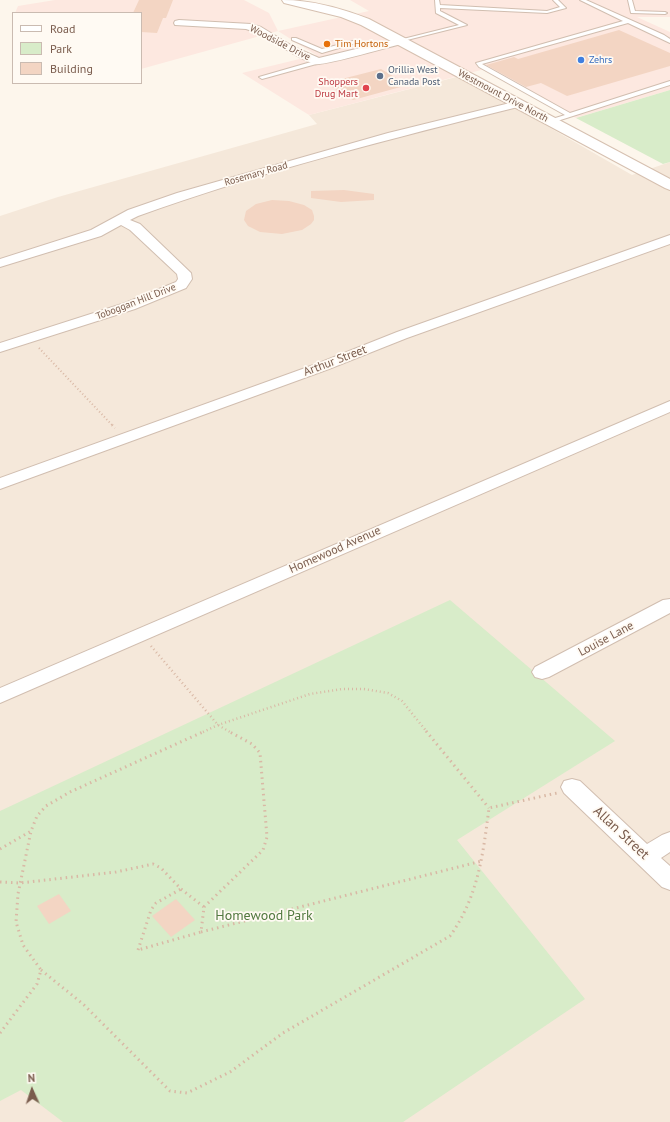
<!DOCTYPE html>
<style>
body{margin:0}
#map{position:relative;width:670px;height:1122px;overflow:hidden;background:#fdf6ec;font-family:"PT Sans",sans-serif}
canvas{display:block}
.legend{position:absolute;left:12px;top:12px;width:130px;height:72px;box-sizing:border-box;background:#fffaf3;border:1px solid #cabbb1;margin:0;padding:5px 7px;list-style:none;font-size:12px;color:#7a5c4d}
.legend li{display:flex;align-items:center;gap:8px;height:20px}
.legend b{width:20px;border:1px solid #cabbb1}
.north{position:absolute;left:12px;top:1070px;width:40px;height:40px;-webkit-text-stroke:3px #fffaf3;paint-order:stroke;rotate:357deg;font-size:11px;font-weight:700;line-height:16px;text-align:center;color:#7a5c4d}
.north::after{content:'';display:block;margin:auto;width:14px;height:18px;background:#7a5c4d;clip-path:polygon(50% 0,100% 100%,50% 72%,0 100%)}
</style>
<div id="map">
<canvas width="670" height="1122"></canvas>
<ul class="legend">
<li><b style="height:5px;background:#fff"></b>Road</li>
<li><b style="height:11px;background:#d8ecc9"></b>Park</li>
<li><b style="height:11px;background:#f3d5c3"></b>Building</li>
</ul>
<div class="north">N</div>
</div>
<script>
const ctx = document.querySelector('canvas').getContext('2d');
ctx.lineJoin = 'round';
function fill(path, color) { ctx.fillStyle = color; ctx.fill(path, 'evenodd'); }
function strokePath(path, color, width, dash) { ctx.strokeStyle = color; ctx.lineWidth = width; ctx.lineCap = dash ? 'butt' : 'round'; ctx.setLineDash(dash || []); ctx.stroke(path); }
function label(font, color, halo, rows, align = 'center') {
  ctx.font = font + ' "PT Sans",sans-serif'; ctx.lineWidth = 3.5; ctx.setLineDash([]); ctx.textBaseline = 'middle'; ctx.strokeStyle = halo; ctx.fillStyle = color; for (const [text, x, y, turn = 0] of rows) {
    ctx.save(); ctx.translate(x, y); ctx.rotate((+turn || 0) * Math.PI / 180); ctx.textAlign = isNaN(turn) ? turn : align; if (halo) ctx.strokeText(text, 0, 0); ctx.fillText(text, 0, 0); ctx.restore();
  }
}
fill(new Path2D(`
 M460,76L632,175L670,162V1122H0V216L58,197L317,124L309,115Z`), '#f5e8da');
fill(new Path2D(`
 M55,0H244L269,13L278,31L369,11L350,0H670V17H637L670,32V90L576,118L485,69L309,115L242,73L316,55L278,31L141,69V13H15L18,6Z`), '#fde8e0');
fill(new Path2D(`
 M670,90V162L663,164L576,118Z
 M450,600L615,741L457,840L585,999L403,1122H63L21,1090L0,1101V811Z`), '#d8ecc9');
fill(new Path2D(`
 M139,0H173L166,18H163L157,33L141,32V13H133Z
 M619,30L670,53V66L567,96L541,83L526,87L486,65L514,57L518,59Z
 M381,69L408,85L353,100L326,83Z
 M344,190L374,194V200L341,202L311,198V191Z
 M272,200L289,201L304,205L312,210L314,216V220L311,224L302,230L282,234L260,232L248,226L244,220L246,211L256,204Z
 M59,894L71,911L49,924L37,906Z
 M176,899L195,920L171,937L152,916Z`), '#f3d5c3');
const lane = new Path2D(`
 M435,0H439L440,5L547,11L560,7L553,0H558L566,8L547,13L440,8V11L467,25L399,42V40L459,25L436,13Z
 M580,0H586L664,35L670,39V43L628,23L482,64L570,113L670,81V85L551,123L548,121L549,120L565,115L479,67L476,63L623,21Z
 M628,0H632L635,11L665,12L667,13L665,14L631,13Z
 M292,38H296L322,49L353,41L356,43L322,53L292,40Z
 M318,60L321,62L320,63L262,79L259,77Z`);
const street = new Path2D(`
 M179,20L251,24L261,27L294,47L319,58L401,38L406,41L405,43C392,46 321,67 315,64C290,56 271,36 246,29L175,25L174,23L175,21Z
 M518,101L522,102L524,104L522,106C393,138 263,171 138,216L130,220L140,224L191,273L192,279L186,288L135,309L0,352V343L125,303L176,282L178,279L177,274L130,230L121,225L101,236L0,267V259L91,230L128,210L177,193L388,133Z
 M670,235V244L407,338L329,369L0,489V478L319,363L397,332Z
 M670,401V412L0,703V688Z
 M670,599V613L549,677L542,679L535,677L532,672L535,667L663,600Z
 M572,779L580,781L647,844L662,835L670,832V852L661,858L670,866V890L662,887L564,793L561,787L564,781Z`);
const secondary = new Path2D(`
 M282,0C312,0 341,8 369,19L670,179V190L665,188L361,25L341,17L284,3Z`);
strokePath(lane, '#d1beb0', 2);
strokePath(street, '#d1beb0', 2);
strokePath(secondary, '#d6c0b0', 2);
strokePath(new Path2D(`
 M39,348L113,426`), '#d9b8a5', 2, [1, 2.5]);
strokePath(new Path2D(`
 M112,425L115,428
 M151,646L218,725L230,732
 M203,732L218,725L310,694L342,689H364L388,693L402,701L427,732`), '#d9b8a5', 2.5, [1, 3]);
strokePath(new Path2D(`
 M426,731L489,808
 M0,849L31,831
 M0,882L20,883L116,872L153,864L161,868L181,889L204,907L201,932L138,950
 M204,907L263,850L267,837L260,753L252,744L228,731
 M201,932L482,861
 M138,950L151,910L156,903L181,889
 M41,970L83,1004L170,1091L187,1093L230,1072L283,1033L450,936C478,897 483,855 489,808L557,793
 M0,1033L37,984L41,970L23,945L16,922L18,894L31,831L37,816L46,806L70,792L205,731`), '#d9b8a5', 3, [1.5, 4]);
fill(lane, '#fff');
fill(street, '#fff');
fill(secondary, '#fff');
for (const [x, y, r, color] of [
 [327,44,4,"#e8710a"],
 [581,60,4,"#3f7fe0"],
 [380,76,4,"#5c6f8a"],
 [366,88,4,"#e0444e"]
]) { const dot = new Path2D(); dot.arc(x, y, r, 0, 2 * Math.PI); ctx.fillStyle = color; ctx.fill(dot); strokePath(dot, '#fffaf3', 1.5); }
label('10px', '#7a5c4d', '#fffaf3', [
 ["Woodside Drive",280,43,27],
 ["Westmount Drive North",503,96,28],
 ["Rosemary Road",256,174,-16],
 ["Toboggan Hill Drive",136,302,-21]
]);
label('10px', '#c56008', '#fffaf3', [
 ["Tim Hortons",335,44]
], 'left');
label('10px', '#366cbe', '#fffaf3', [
 ["Zehrs",589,60]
], 'left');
label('10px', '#4e5e75', '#fffaf3', [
 ["Orillia West",388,70],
 ["Canada Post",388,82]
], 'left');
label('10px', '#be3a42', '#fffaf3', [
 ["Shoppers",358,82],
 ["Drug Mart",358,94]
], 'right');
label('12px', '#7a5c4d', '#fffaf3', [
 ["Arthur Street",335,361,-21],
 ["Homewood Avenue",335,550,-24],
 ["Louise Lane",606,639,-28]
]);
label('14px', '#7a5c4d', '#fffaf3', [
 ["Allan Street",621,833,43]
]);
label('14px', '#537a41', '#fffaf3', [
 ["Homewood Park",264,916]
]);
</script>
